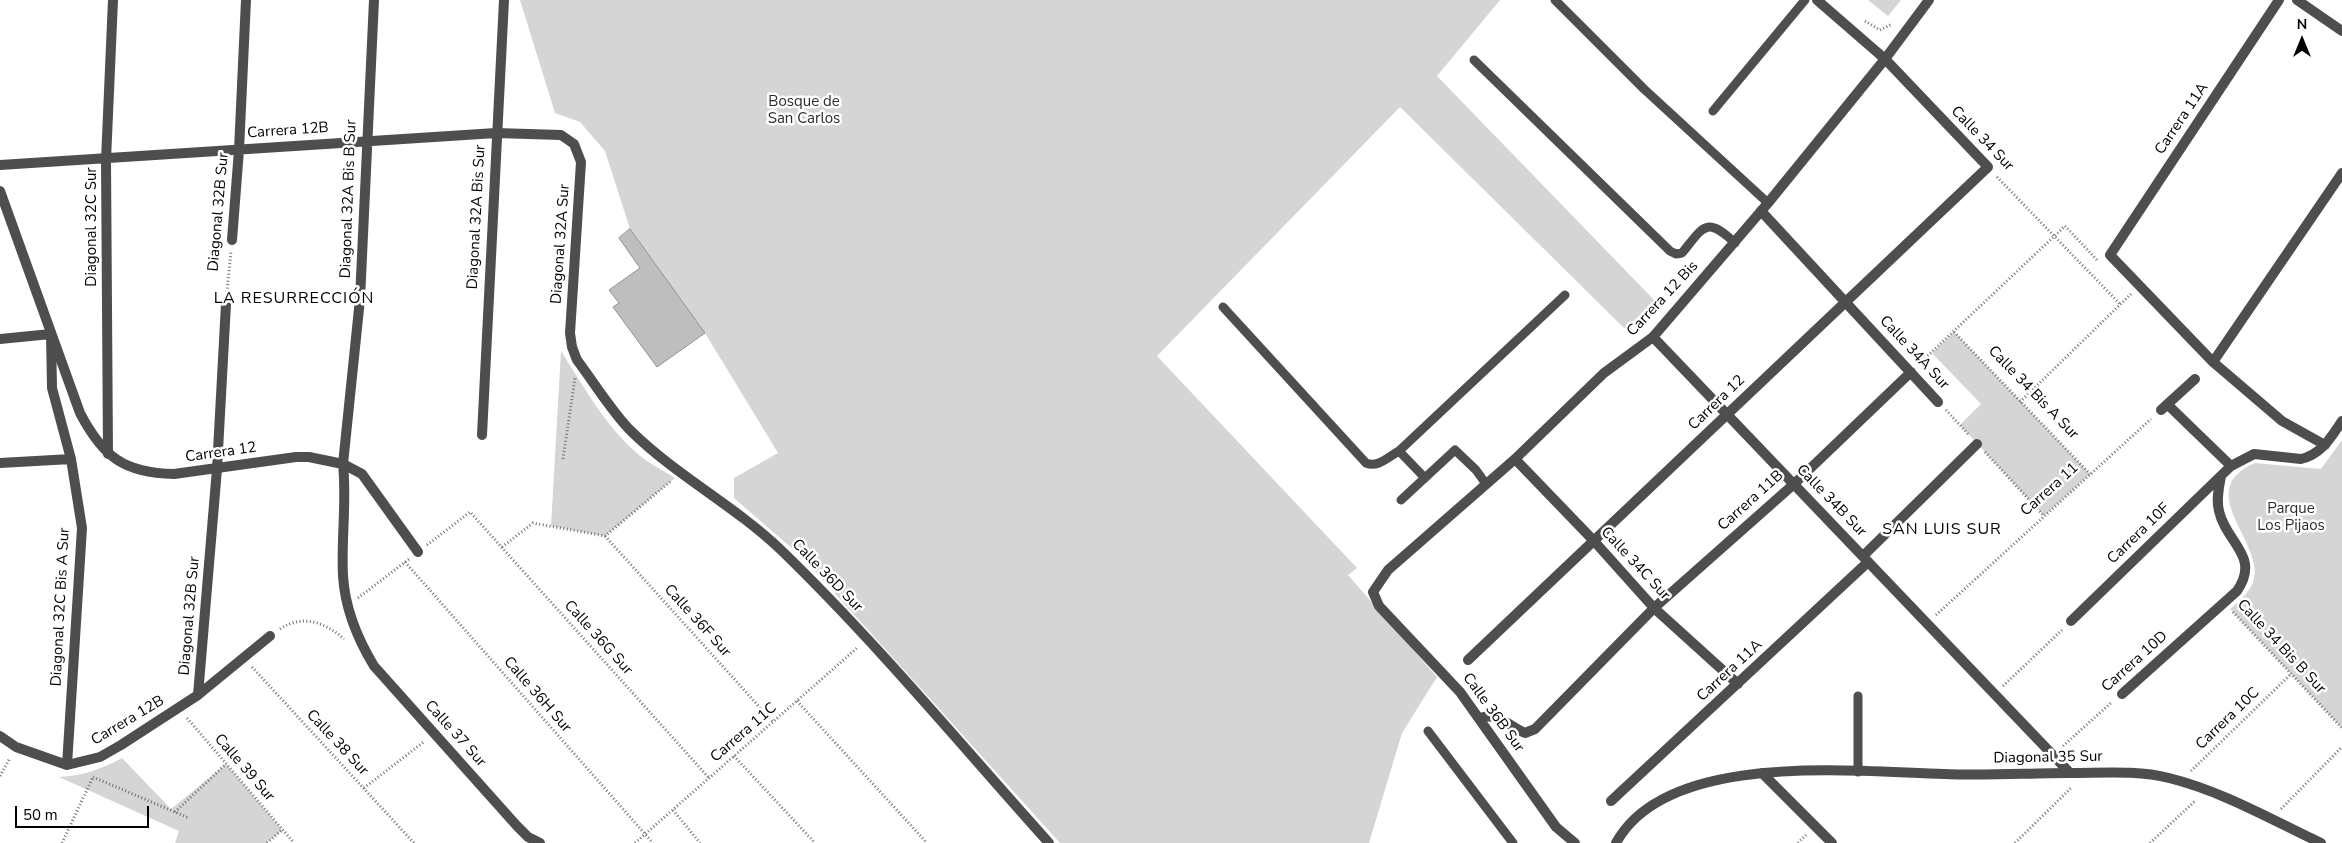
<!DOCTYPE html>
<meta charset="utf-8">
<style>
body{margin:0}
#map{position:relative;width:2342px;height:843px;overflow:hidden;background:#fff;font-family:"Nunito Sans",sans-serif}
canvas{display:block}
.north{position:absolute;left:2277px;top:15px;width:50px;height:50px;-webkit-text-stroke:4px #fff;paint-order:stroke;rotate:0deg;font-size:14px;font-weight:700;line-height:20px;text-align:center;color:#000}
.north::after{content:'';display:block;margin:auto;width:18px;height:22px;background:#000;clip-path:polygon(50% 0,100% 100%,50% 72%,0 100%)}
.scale{position:absolute;left:15px;top:806px;width:134px;height:22px;box-sizing:border-box;border:2px solid #000;border-top:0;padding-left:6px;font-size:15px;line-height:18px;white-space:nowrap;color:#000;-webkit-text-stroke:4px #fff;paint-order:stroke}
</style>
<div id="map">
<canvas width="2342" height="843"></canvas>
<div class="north">N</div>
<div class="scale">50 m</div>
</div>
<script>
const c = document.querySelector('canvas').getContext('2d');
c.lineJoin = 'round';
function fill(path, color) {
  c.fillStyle = color;
  c.fill(path, 'evenodd');
}
function strokePath(path, color, width, dash) {
  c.strokeStyle = color;
  c.lineWidth = width;
  c.lineCap = dash ? 'butt' : 'round';
  c.setLineDash(dash || []);
  c.stroke(path);
}
function write(font, color, halo, rows, align = 'center') {
  c.font = font + ' "Nunito Sans",sans-serif';
  c.lineWidth = 5;
  c.setLineDash([]);
  c.textBaseline = 'middle';
  c.strokeStyle = halo;
  c.fillStyle = color;
  for (const [text, x, y, turn = 0] of rows) {
    c.save();
    c.translate(x, y);
    c.rotate((+turn || 0) * Math.PI / 180);
    c.textAlign = isNaN(turn) ? turn : align;
    if (halo) c.strokeText(text, 0, 0);
    c.fillText(text, 0, 0);
    c.restore();
  }
}
fill(new Path2D(`
 M520,0h980l-63,76 220,227 -33,25 -224,-221 -243,249 200,212 -9,7 89,102 -35,56 -33,110h-309l-257,-285 -69,-60v-20l44,-25 -73,-120 -75,-104 -25,-78 -25,-29 -25,-9z
 M1868,0h33l-13,16z
 M1954,332l136,142 -46,42 -84,-91 21,-21 -49,-51z
 M561,351c23,36 45,76 78,104 11,9 25,16 36,23l-70,58 -54,-10z
 M2342,440v288l-112,-119c9,-8 21,-17 24,-30 9,-38 -62,-89 1,-116l66,6z
 M122,758l49,51 55,-45 56,66 -15,13h-92l4,-12 -120,-54c24,-1 42,-8 63,-19z`), '#d5d5d5');
const building = new Path2D(`
 M630,229l75,104 -48,34 -44,-60 6,-4 -10,-13 31,-22 -21,-30z`);
fill(building, '#bebebe');
strokePath(building, '#929292', 1);
strokePath(new Path2D(`
 M1865,21l15,9 12,-6
 M1997,177l123,127
 M227,292l4,-41
 M1954,332l136,142
 M1920,363l145,-137 32,34
 M2020,402l111,-108
 M1946,410l23,25
 M1985,452l59,64
 M563,459l12,-81
 M605,536l168,186
 M427,545l43,-33 239,266
 M502,547l31,-24 72,13 66,-55
 M405,562l248,281
 M358,598l51,-39
 M2233,612l109,116
 M1936,615l215,-196
 M280,629c22,-15 45,-7 64,10
 M252,667l162,176
 M2003,686l59,-56
 M797,701l130,142
 M187,718l107,125
 M2063,746l49,-44
 M734,756l81,87
 M2191,771l100,-97
 M0,776l10,-18
 M93,777l96,41
 M364,788l61,-47
 M2281,809l61,-62
 M673,810l27,33
 M175,812l51,-48
 M62,843l31,-66
 M267,843l15,-13
 M635,843l222,-195
 M1798,843l8,-8
 M2015,843l57,-56
 M2150,843l45,-42`), '#707070', 3, [1, 2.5]);
strokePath(new Path2D(`
 M1555,0l89,89 124,114
 M1474,60l196,191 6,3 6,-1c22,-27 24,-37 53,-10
 M1713,111l92,-111
 M1223,307l143,156c12,5 22,-6 33,-12l166,-156
 M1399,451l26,27
 M1401,500l54,-50 21,20 10,14
 M1428,731l85,112
 M1858,772v-76`), '#4e4e4e', 9);
strokePath(new Path2D(`
 M374,0l-14,299 -17,165 19,10 56,78
 M2279,0l-169,255 103,107 69,59 43,24
 M2297,0l45,31
 M0,165l496,-32 65,2 13,9 7,18 -11,171 2,14 5,13c16,21 37,55 55,72 45,44 103,74 149,118 95,92 180,195 268,293
 M1761,211l177,191
 M232,240l7,-90 7,-150
 M0,339l51,-5 1,54 19,71 11,69 -15,237
 M2213,362l129,-189
 M2168,405l63,61
 M2161,410l34,-31
 M482,435l22,-435
 M108,454l-2,-294 7,-160
 M1515,459l79,82 60,67 84,76
 M0,463l71,-4
 M1863,556l114,-112
 M2071,621l160,-155 23,-12 47,5c21,-5 30,-22 41,-38
 M1468,660l520,-493 -103,-108 44,-59
 M2122,694l115,-103c24,-35 -11,-48 -18,-80 -3,-12 0,-24 2,-35
 M198,695l19,-226 9,-165
 M1480,718c18,-6 29,8 45,15l10,-4 119,-121 140,-124 117,-112
 M0,736l16,11 51,18
 M67,765l33,-8 21,-12 77,-50 72,-59
 M1762,773l70,70
 M1611,801l257,-239
 M1575,843l-19,-16 -96,-135 -81,-86 -6,-14 15,-22 127,-111 89,-86 49,-36
 M1616,843c51,-93 239,-71 328,-69 42,2 84,-1 126,-1`), '#4e4e4e', 10);
strokePath(new Path2D(`
 M1817,0l68,59 -117,144 -115,134 417,436c32,0 68,-3 99,5 53,13 103,42 152,65
 M0,191l80,222c23,44 44,60 94,61l122,-17h13l34,7c4,38 -2,74 0,112 2,32 14,62 31,90l143,160 11,11 12,6`), '#4e4e4e', 10);
write('15px', '#2c2c2c', '#fff', [
 ["Bosque de",804,102],
 ["San Carlos",804,119],
 ["Parque",2291,509],
 ["Los Pijaos",2291,526]
]);
write('15px', '#000', '#fff', [
 ["Carrera 11A",2182,119,-56],
 ["Carrera 12B",288,131,-4],
 ["Calle 34 Sur",1982,139,46],
 ["Diagonal 32A Bis B Sur",349,199,-88],
 ["Diagonal 32B Sur",219,212,-85],
 ["Diagonal 32A Bis Sur",477,217,-87],
 ["Diagonal 32C Sur",92,227,-90],
 ["Diagonal 32A Sur",561,244,-86],
 ["Carrera 12 Bis",1663,299,-47],
 ["Calle 34A Sur",1914,353,47],
 ["Calle 34 Bis A Sur",2033,393,46],
 ["Carrera 12",1717,403,-44],
 ["Carrera 12",221,453,-8],
 ["Carrera 11",2050,490,-42],
 ["Carrera 11B",1751,501,-42],
 ["Calle 34B Sur",1831,501,46],
 ["Carrera 10F",2139,534,-44],
 ["Calle 34C Sur",1635,564,47],
 ["Calle 36D Sur",827,576,46],
 ["Diagonal 32C Bis A Sur",61,607,-87],
 ["Diagonal 32B Sur",190,616,-85],
 ["Calle 36F Sur",697,621,48],
 ["Calle 36G Sur",598,638,48],
 ["Calle 34 Bis B Sur",2281,647,47],
 ["Carrera 10D",2135,662,-42],
 ["Carrera 11A",1730,671,-43],
 ["Calle 36H Sur",537,695,49],
 ["Calle 36B Sur",1493,713,54],
 ["Carrera 10C",2228,719,-44],
 ["Carrera 12B",128,721,-31],
 ["Carrera 11C",744,733,-41],
 ["Calle 37 Sur",455,734,48],
 ["Calle 38 Sur",337,743,47],
 ["Diagonal 35 Sur",2048,758,-1],
 ["Calle 39 Sur",244,768,49]
]);
c.letterSpacing = '1px';
write('16px', '#000', '#fff', [
 ["LA RESURRECCIÓN",294,299],
 ["SAN LUIS SUR",1942,530]
]);
c.letterSpacing = '0px';
</script>
